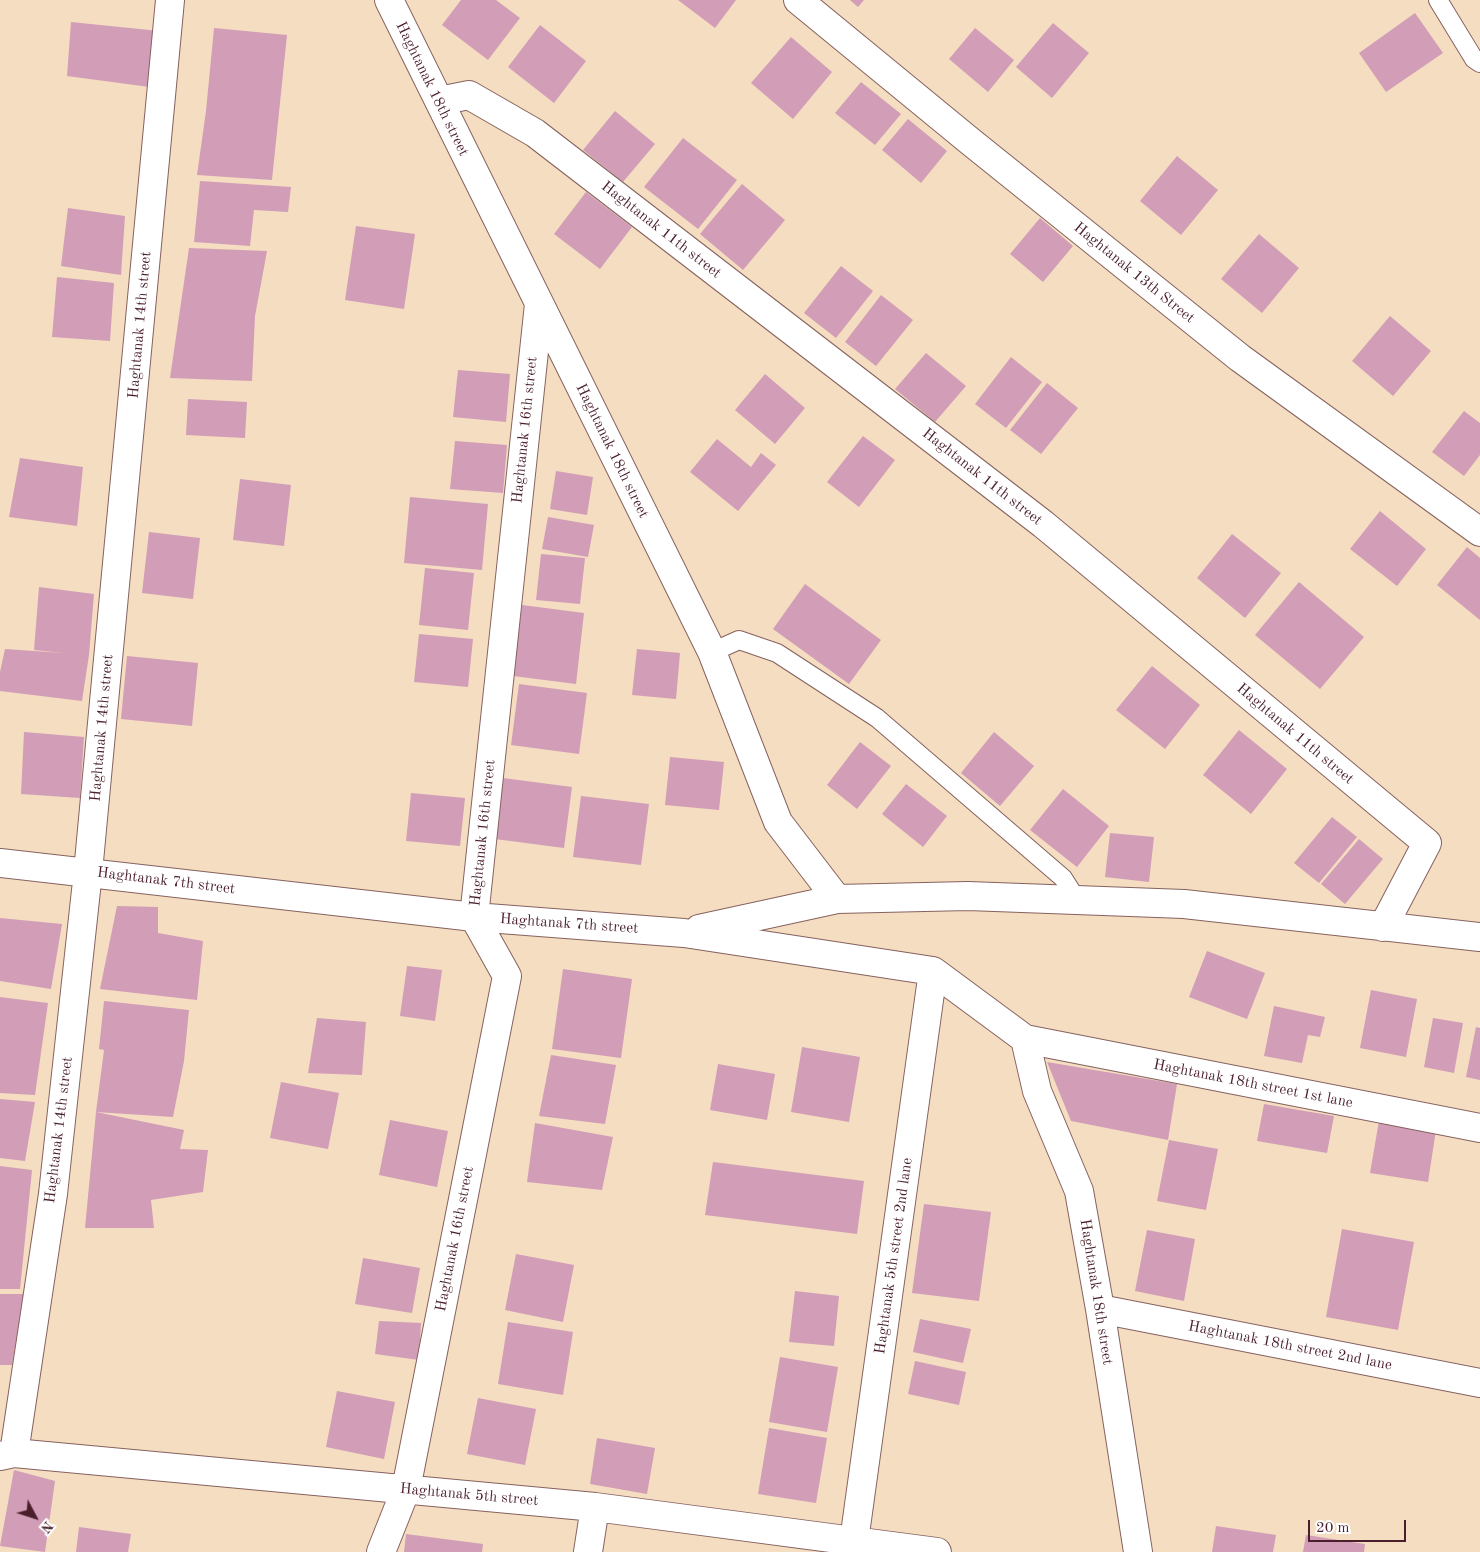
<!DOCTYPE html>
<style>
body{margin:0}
#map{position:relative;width:1480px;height:1552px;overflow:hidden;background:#f4ddc0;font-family:"Old Standard TT",serif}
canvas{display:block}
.north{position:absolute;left:10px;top:1492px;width:50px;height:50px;-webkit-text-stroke:4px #fff;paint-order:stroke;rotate:130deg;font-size:14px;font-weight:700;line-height:20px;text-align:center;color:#4a1f2b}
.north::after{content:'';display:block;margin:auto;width:18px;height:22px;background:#4a1f2b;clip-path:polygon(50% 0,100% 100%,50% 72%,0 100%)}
.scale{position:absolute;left:1308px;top:1520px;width:98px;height:22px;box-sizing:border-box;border:2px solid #4a1f2b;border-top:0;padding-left:6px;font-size:15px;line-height:18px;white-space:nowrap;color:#4a1f2b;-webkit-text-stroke:4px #fff;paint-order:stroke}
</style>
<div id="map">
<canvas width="1480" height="1552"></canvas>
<div class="north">N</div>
<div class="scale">20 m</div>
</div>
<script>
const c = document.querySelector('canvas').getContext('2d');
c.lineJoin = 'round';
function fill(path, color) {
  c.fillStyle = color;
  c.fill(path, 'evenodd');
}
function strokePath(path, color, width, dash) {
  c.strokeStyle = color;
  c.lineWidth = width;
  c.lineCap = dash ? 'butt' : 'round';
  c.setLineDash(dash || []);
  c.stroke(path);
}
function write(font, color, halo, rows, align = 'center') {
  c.font = font + ' "Old Standard TT",serif';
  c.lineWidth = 5;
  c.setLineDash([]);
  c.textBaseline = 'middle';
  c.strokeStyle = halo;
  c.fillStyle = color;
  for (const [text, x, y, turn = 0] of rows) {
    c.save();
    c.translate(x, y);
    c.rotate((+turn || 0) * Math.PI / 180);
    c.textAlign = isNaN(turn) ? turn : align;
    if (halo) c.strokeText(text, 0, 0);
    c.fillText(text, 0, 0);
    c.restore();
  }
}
fill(new Path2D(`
 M461,0h35l24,18 -32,42 -46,-35z
 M678,0h58l-21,28z
 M850,0h14l-6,7z
 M1415,13l28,40 -57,39 -27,-39z
 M71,22l88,9 -2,57 -90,-12z
 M1053,23l36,30 -37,45 -36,-31z
 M540,25l46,36 -32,42 -46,-36z
 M214,28l73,7 -15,145 -75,-5 9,-64z
 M975,28l39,32 -26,32 -39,-33z
 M791,37l41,35 -39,47 -42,-36z
 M861,82l40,32 -26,31 -40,-32z
 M615,111l40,33 -32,38 -40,-32z
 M908,119l39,32 -26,32 -39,-33z
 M683,138l54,42 -39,49 -54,-42z
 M1177,156l41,34 -37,45 -41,-34z
 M200,181l91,6 -3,25 -34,-2 -4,36 -56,-4z
 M742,184l43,36 -42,50 -43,-36z
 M586,192l46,35 -32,42 -46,-35z
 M68,208l57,8 -4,59 -60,-9z
 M1040,218l33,28 -30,36 -33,-28z
 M356,226l59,8 -11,75 -59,-9z
 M1259,234l40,34 -37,45 -41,-34z
 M189,248l78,3 -12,65 -3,65 -82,-3z
 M841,266l32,25 -37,47 -32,-25z
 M57,277l57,6 -4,58 -58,-4z
 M881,295l32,25 -37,46 -31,-24z
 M1390,316l41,35 -38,45 -41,-35z
 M926,353l40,33 -31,36 -40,-33z
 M1011,357l31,25 -36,46 -31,-24z
 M458,370l52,4 -4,48 -53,-5z
 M765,374l40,34 -30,36 -40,-34z
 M1047,383l31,25 -37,46 -31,-24z
 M188,399l59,3 -2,36 -59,-3z
 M1464,411l16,12v32l-16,21 -32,-24z
 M863,436l32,24 -36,47 -32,-25z
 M717,439l34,28 10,-14 15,12 -38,46 -48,-39z
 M455,441l52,4 -4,48 -53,-4z
 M20,458l63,9 -6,59 -68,-9z
 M556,471l37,6 -6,38 -37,-6z
 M240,479l51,6 -7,61 -51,-6z
 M410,497l78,7 -6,66 -78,-7z
 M1380,511l46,38 -29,37 -47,-37z
 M548,517l46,8 -6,32 -46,-8z
 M149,532l51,6 -7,61 -51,-6z
 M1232,534l49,39 -36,45 -48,-40z
 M1467,547l13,11v62l-43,-35z
 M541,554l44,4 -5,46 -44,-4z
 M425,568l49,5 -6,57 -49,-5z
 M1299,582l65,55 -44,52 -65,-54z
 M805,584l76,56 -32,44 -76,-55z
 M39,587l55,7 -5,61 -7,46 -82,-10v-19l5,-23 58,4 -29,-3z
 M522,605l62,8 -8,71 -63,-8z
 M419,634l54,5 -5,48 -54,-5z
 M637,649l43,4 -4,46 -44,-4z
 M127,656l71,7 -6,63 -71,-7z
 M1152,666l48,39 -35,44 -49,-39z
 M519,684l68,9 -8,61 -68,-9z
 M1239,730l48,39 -36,45 -48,-39z
 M24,732l60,5 -4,61 -59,-4z
 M994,732l40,34 -34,40 -39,-33z
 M860,742l31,24 -34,43 -30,-24z
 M670,757l54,5 -5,48 -54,-5z
 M503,778l69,9 -8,61 -69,-9z
 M906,784l41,32 -24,31 -41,-33z
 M1063,789l46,37 -32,41 -47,-37z
 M411,793l54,5 -5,48 -54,-5z
 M581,796l68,8 -8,61 -68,-8z
 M1332,817l25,20 -38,46 -25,-20z
 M1110,833l44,4 -5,45 -44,-5z
 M1359,839l24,20 -38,45 -24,-20z
 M117,906l41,1v26l45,8 -6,59 -97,-11z
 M0,918l62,6 -11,65 -51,-8z
 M1207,951l58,22 -18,46 -58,-22z
 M407,966l35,4 -7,51 -35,-5z
 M563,969l69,10 -11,79 -69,-9z
 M1371,990l46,9 -11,58 -46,-9z
 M0,997l48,6 -13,92 -35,-2z
 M104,1001l85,9 -5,51 -11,56 -77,-5 8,-62 -5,-1z
 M1274,1006l51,11 -5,20 -12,-2 -6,28 -38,-7z
 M317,1018l49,4 -4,53 -54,-2z
 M1433,1018l30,5 -9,50 -30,-6z
 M1476,1027l4,1v52l-14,-3z
 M802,1047l58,10 -11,65 -58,-10z
 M551,1055l65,10 -11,59 -66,-8z
 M1047,1062l130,22 -9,56 -97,-19z
 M718,1064l57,10 -8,46 -57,-10z
 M281,1082l58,11 -11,56 -58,-11z
 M0,1099l35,3 -10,59 -25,-3z
 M1264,1104l70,12 -7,37 -70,-12z
 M96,1112l88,18 -4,19 28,1 -5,42 -52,8 3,28h-69z
 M390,1120l58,11 -11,56 -58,-12z
 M1379,1121l57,9 -8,52 -58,-9z
 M535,1123l78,14 -11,53 -75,-8z
 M1169,1140l49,9 -12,61 -49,-9z
 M713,1162l151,19 -7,53 -152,-19z
 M0,1166l32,4 -12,119h-20z
 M924,1204l67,8 -12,89 -67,-8z
 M1342,1229l72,13 -16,88 -72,-13z
 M1147,1230l48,9 -11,62 -49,-10z
 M516,1254l58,11 -11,57 -58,-12z
 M363,1258l57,10 -8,45 -57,-9z
 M795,1291l44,5 -5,50 -45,-4z
 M0,1294h24l-12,71h-12z
 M920,1319l51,10 -8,34 -50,-11z
 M379,1321l42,2 -2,37 -44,-6z
 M508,1322l65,10 -10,63 -65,-11z
 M780,1357l58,10 -11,65 -58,-10z
 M915,1361l51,11 -7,33 -51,-11z
 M337,1391l58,11 -11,57 -58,-12z
 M478,1398l58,11 -11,56 -58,-11z
 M769,1428l58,10 -11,65 -58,-9z
 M597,1438l58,10 -8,46 -57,-10z
 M14,1470l41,11 -10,71 -45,-6z
 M1216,1526l60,9 -3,17h-61z
 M79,1527l52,7 -3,18h-52z
 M406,1534l77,10 -1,8h-78z
 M1306,1535l59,9 -1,8h-61z`), '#d29db7');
const lane = new Path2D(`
 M1438,0l36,59 6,4
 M712,652l27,-12 38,13 100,65 186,160 14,22`);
const street = new Path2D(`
 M389,0l323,652 66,170 59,77
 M798,0l173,142 269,216 240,174
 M439,101l30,-6 66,38 508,391 384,319 -44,84
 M0,863l474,54 210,16 249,38 92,68 455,89
 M699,929l138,-30 131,-3 216,8 296,33
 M1025,1039l12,52 42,100 21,118 38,243
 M1100,1309l380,74
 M14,1453l39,-259 35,-322 82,-872
 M0,1456l14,-3 581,54 342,45
 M854,1541l79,-570
 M381,1552l25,-63 101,-513 -33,-59 65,-613
 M588,1552l7,-45`);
strokePath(lane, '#86625f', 20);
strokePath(street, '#86625f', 30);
strokePath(lane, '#fff', 18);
strokePath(street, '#fff', 28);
write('15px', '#4a1f2b', '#fff', [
 ["Haghtanak 18th street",432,89,64],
 ["Haghtanak 11th street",661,230,38],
 ["Haghtanak 13th Street",1134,273,39],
 ["Haghtanak 14th street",140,325,-85],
 ["Haghtanak 16th street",525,430,-84],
 ["Haghtanak 18th street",612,451,64],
 ["Haghtanak 11th street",982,477,38],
 ["Haghtanak 14th street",102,728,-85],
 ["Haghtanak 11th street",1295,734,40],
 ["Haghtanak 16th street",483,833,-84],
 ["Haghtanak 7th street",166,881,7],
 ["Haghtanak 7th street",569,924,4],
 ["Haghtanak 18th street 1st lane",1253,1084,11],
 ["Haghtanak 14th street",59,1130,-83],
 ["Haghtanak 16th street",455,1239,-79],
 ["Haghtanak 5th street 2nd lane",894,1256,-82],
 ["Haghtanak 18th street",1096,1292,81],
 ["Haghtanak 18th street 2nd lane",1290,1346,11],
 ["Haghtanak 5th street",469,1495,5]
]);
</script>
